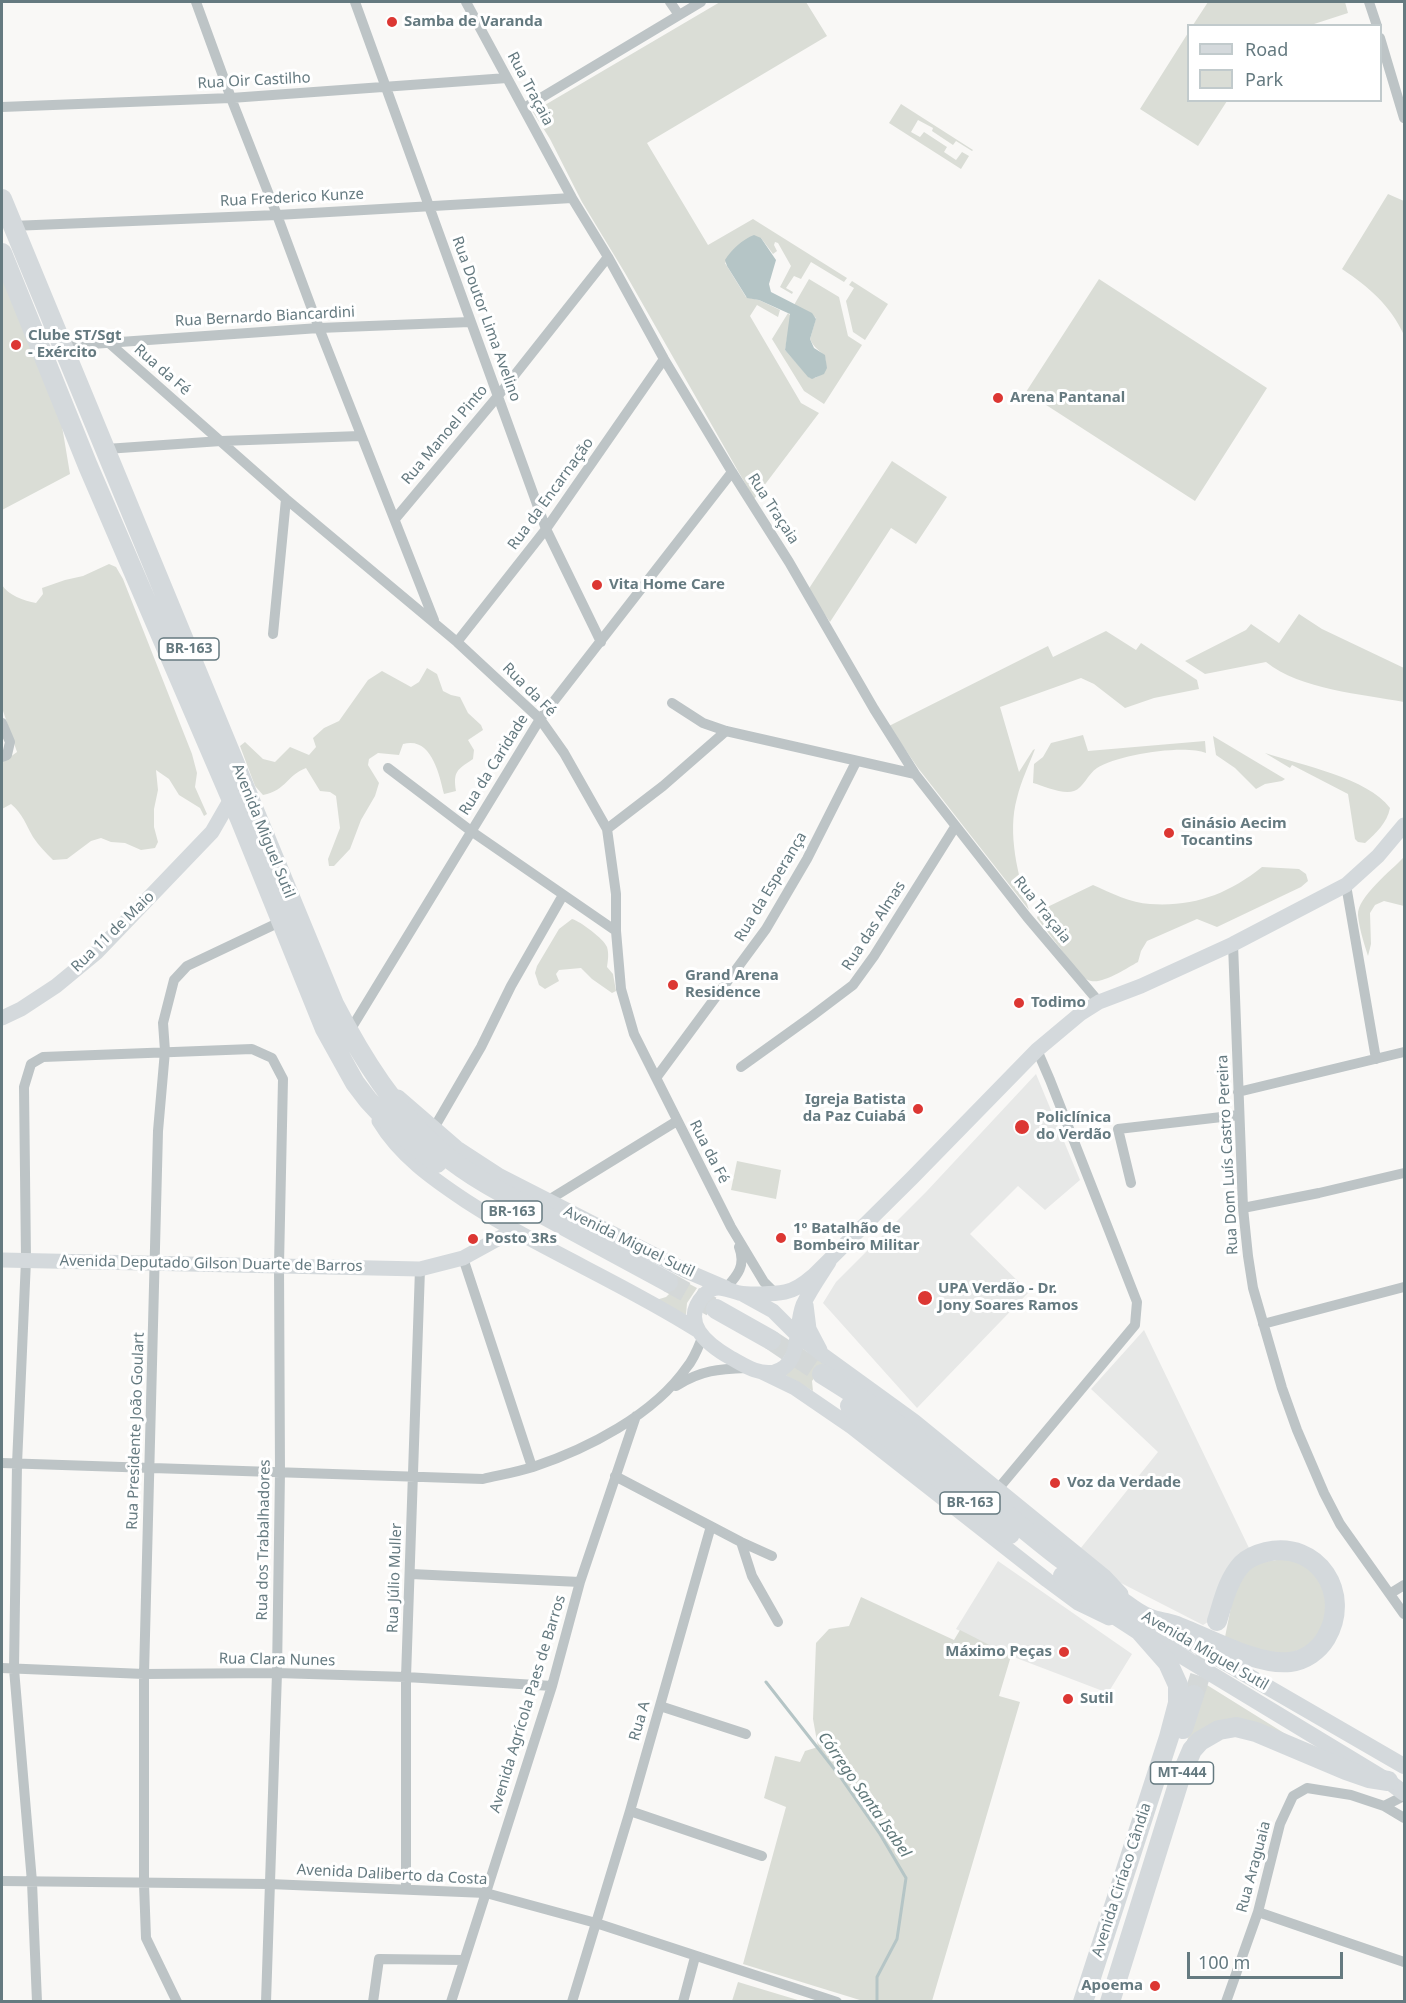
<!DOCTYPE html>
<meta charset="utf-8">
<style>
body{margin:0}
#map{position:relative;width:1406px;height:2003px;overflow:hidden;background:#f9f8f6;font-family:"Noto Sans",sans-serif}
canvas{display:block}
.frame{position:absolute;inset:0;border:3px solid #657a80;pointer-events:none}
.legend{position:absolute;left:1187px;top:24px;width:195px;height:78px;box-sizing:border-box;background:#fff;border:2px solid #c1cacc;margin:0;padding:8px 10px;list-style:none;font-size:18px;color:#657a80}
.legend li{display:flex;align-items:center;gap:12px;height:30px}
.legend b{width:30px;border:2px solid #c1cacc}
.scale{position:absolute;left:1187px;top:1952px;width:156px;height:27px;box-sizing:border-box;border:3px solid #657a80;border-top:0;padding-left:8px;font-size:18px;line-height:21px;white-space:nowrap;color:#657a80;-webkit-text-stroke:4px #fff;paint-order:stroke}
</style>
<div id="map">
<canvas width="1406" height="2003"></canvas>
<div class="frame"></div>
<ul class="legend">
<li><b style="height:8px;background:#d4d9dc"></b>Road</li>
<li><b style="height:16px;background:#daddd6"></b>Park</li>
</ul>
<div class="scale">100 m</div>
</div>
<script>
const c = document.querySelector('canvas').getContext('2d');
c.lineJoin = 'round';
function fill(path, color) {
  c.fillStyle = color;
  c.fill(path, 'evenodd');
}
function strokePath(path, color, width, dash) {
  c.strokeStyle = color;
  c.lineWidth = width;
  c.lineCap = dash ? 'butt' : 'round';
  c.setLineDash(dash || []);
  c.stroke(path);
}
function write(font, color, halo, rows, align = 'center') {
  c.font = font + ' "Noto Sans",sans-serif';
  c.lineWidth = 6;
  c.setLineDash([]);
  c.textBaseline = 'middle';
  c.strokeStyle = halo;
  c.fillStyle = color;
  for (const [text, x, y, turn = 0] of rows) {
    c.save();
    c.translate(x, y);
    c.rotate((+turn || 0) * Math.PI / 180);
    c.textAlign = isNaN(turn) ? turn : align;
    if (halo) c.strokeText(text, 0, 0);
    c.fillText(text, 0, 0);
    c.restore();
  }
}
fill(new Path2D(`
 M1036,1074l44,106 -35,30 -27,-24 -48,48 59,58 -112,116 -94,-105 13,-21 90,-90z
 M1144,1330l105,218 -41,74 -5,3 -82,-42 -41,-34 78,-97 -67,-63z
 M998,1561l134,93 -24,39 -97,-37 -55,-27z`), '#e7e8e7');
fill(new Path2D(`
 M720,2h86l21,34 -180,107 61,102 45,-26 94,59 -3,4 -33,-20 -10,17 -7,-3 -8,12 7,4 -1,2 -12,-7 11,-21 -13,-23 -3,-1 -1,3 3,6 -4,3 -12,-16 -36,25 21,34 13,3 21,10 -2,7 -21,-12 -7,11 51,87 18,10 -65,86 -129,-226 -43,-71 -32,-63 -17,-27z
 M1208,2h137l3,11 -37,12h-118z
 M1188,33v67l39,1 -29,45 -58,-37z
 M901,104l72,46 -1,1 -16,-10 -3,4 -21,-14 1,-3 -15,-8 -7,12 9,5 4,-5 23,15 -3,5 12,8 6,-8 7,4 -8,13 -72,-46z
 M1388,194l16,7v134c-14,-30 -35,-48 -62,-66z
 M2,275l58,139 10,60 -68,36z
 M809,279l30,18 9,39 14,9 -38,59 -20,-13 -32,-52 16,-26 3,3 -6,34 25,28h5l9,-5c7,-22 -7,-18 -14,-34l6,-21 -11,-8 -11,-5z
 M1099,279l168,109 -72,113 -169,-109z
 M852,281l36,23 -23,36 -12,-8 -7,-31 8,-13 -5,-3z
 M892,461l55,36 -31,47 -25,-16 -61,94 -22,-32z
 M109,564l7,3 7,12 69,175 5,19 -2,14 12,27 -3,2 -4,-8 -21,-13 -10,-16 -13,-9 2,20 -4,19v18l4,15 -3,6 -14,2 -16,-7 -14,-1 -10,-4 -10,3 -24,18 -14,1c-7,-7 -14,-14 -20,-23 -7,-12 -10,-23 -22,-33l-9,5v-46l15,-11 -15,-44v-123c6,10 22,16 34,18l7,-9 -1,-6 23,-8 18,-4z
 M1299,614l23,15 82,39v34c-42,-8 -103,-12 -138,-40l-61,12 -20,-13 61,-31 5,-6 28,19z
 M1106,631l30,19 5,-7 56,37 2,9 -45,9 -29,10 -31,-24 -13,-6 -81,29 19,65 14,-22 2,-1c-6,16 -14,32 -18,49 -10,35 1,78 12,112l-111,-142 -29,-42 159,-80 5,11z
 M427,668l10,6 6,17 8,4 9,2 8,16 13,12 2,5 -15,10 6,10 -1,9c-16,11 -20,12 -17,32l-12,3c-5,-21 -13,-58 -41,-50l-4,11 -21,-2 -9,6 -1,6 11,18 -4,13 -14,24 -11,29 -16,17h-5l-1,-7 12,-31 -4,-32 -6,-4 -10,-1 -14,-23c-19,7 -19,22 -43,27l-8,-9 -15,-40 5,-4 18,17 12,3 15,-15 19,8 7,-8 -3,-9 11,-10 15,-7 29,-41 14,-9 29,16 8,-5z
 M1083,735l5,16 117,-10 1,12c-22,-9 -89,2 -109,15 -9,6 -14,20 -23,23 -11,4 -30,-5 -41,-8l1,-19 9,-7 8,-14z
 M1213,736l72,43 -3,2 -17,3 -9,5 -21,-21 -19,-13z
 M1265,753c36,12 103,25 125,55 -3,15 -14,25 -25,35l-7,-1 -3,-3 -7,-45 -56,-29 -2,3z
 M1404,857v49l-20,-5 -9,4 -5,8 1,31 -3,12c-4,-13 -9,-28 -10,-41 -1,-18 34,-45 46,-58z
 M1262,867l37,2 7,5 2,7 -7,6 -84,40 -20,-8 -50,22 -6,10 -3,11c-11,6 -35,22 -47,19 -5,-1 -9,-5 -12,-8l-42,-55 2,-7 54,-26c18,8 38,18 57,19 44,3 78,-10 112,-37z
 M572,919c8,2 32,20 35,28 2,7 1,13 0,20l6,7 3,17 -4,2 -20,-14 -11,-11 -22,2 -3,4 3,7 -14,8 -6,-4 -4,-12 2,-7 22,-37z
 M737,1161l44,9 -5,29 -45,-9z
 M671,1274l26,14 -10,15 -1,12 -30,-15 10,-3 7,-7z
 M803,1349l30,21 -18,7 -3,4 1,10 -28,-16 13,-15z
 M1293,1558l25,17 10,29 -6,26 -14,17 -21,7 -28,-4 -34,-13 9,-45 19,-29z
 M861,1597l93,43 6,-10 51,26 -12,40 21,6 -88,299h-69l-120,-37 43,-157 -22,-9 11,-42 25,6 5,-11 13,-4 -5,-28 3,-76 13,-14 20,-3z
 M1207,1685l93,58 -36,-15 -80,21z
 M738,1982l63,19h-69z`), '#daddd6');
fill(new Path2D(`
 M754,235l7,3 15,22 -7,24 2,8 41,21 4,6 -6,20 4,9 11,7 2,13 -3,6 -12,5 -4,-2 -23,-27 5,-36 -31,-14 -12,-2 -20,-32 -2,-6c6,-10 18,-21 29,-25z`), '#b5c5c6');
strokePath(new Path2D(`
 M766,1682l73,93 41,59 26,44 -9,61 -20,38v25`), '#b5c5c6', 3);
strokePath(new Path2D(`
 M668,1282l48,27
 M771,1340l51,34
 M1194,1695l19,-60`), '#d4d8d8', 20, [20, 10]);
strokePath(new Path2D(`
 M196,2l35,96 46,117 42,113 115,292
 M355,2l191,527 55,113
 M466,2l106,196 36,59 56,102 68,113 57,90 85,147 41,65 112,143 72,85
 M670,2l9,13
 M1369,2l8,24
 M1380,38l24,80
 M2,107l229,-9 276,-20
 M524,108l177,-106
 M12,226l265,-11 295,-17
 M108,342l178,157 171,143 83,77 24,34 43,76 9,65v37l5,58 13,45 97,193 33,55 11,11
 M63,346l256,-18 151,-6
 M106,449l115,-8 139,-5
 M395,519l103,-123 110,-139
 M273,634l13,-135
 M457,642l89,-113 118,-170
 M672,703l31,20 23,8 189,43
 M2,723l8,19 -3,13 -5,2
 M388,768l83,63 145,100
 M607,829l56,-43 63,-55
 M1346,885l30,174
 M1233,944l10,264 5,48 5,32 29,100 15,42 27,63 16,31 64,90
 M349,1032l191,-313 192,-247
 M741,1067l71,-51 41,-31 21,-29 81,-129
 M656,1078l110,-149 41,-70 49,-97
 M1238,1092l166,-40
 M434,1128l47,-81 30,-61 52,-91
 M1131,1183l-13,-54 121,-14
 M547,1201l130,-80
 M1243,1208l76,-15 85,-20
 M463,1258l69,209
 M726,1288c12,-13 20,-23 13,-41
 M1263,1324l141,-37
 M676,1386c25,-16 43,-17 71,-18
 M2,1463l481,16c17,-4 34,-7 50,-12 54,-18 121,-52 154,-100 7,-8 11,-19 15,-29
 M615,1476l126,66 31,14
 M998,1489l137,-164 2,-23 -87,-222 -13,-30
 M741,1542l11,34 26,46
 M411,1574l169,8
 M1391,1593l13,-8
 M2,1668l142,6 133,-1 129,4 146,9
 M660,1706l86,28
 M1384,1806l20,-10
 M630,1811l132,45
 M2,1881l267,3 217,9 110,30 241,79
 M406,1889v-212l14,-408
 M1258,1912l146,50
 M37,2002l-5,-120 -18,-213 3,-205 9,-204 -2,-173 7,-23 12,-7 209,-8 20,9 11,21 -4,186 1,207 -3,201 -11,329
 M177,2002l-31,-64 -2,-54v-210l14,-543 7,-80 -2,-28 11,-43 13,-14 95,-45
 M373,2002l6,-43 84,1
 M451,2002l101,-316 28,-104 56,-166
 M572,2002l58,-191 81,-285
 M683,2002l12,-45
 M1226,2002l32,-90 22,-88 13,-28 14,-8 44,7 33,11 20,12`), '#bdc4c6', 10);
strokePath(new Path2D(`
 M2,1018l19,-9 35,-23 40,-33 116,-121 19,-33
 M398,1097l59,51 43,28 184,94 42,18
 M379,1121c21,35 54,58 87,80 74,48 157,82 231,129
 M2,1260l418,9 43,-11 51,-28
 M829,1262c-9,14 -19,28 -26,43 -9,22 0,60 -29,67 -16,3 -30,-7 -43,-14 -23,-13 -53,-36 -26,-64 11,-11 22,-4 34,-1 11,2 35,1 46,-1 11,-2 20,-9 28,-16l99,-98 125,-128 43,-36 19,-12 42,-16 92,-42 113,-59 32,-29 26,-31
 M744,1295l29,16 23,23 27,21 91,66 190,155 17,18
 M806,1305l3,24 11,21
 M762,1372l33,16 57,39 195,153 31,23 31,15`), '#d4d9dc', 15);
strokePath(new Path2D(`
 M1169,1630l235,136
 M1147,1635l241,146 16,12`), '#d4d9dc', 16);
strokePath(new Path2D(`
 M2,199l332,805c28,54 61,107 107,148 32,27 69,45 105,64 41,22 81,44 122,66
 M2,253l86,213 152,353 85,210 30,54 13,17 25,27 44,36
 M716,1309l55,31
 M822,1374c21,13 42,26 61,40 61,44 116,97 176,143 19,14 39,28 59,42 9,6 19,15 30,19 8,4 18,4 26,7 31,11 83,41 116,37 15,-2 28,-11 36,-24 26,-44 -8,-98 -60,-86 -8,2 -17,5 -24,12 -14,15 -19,38 -25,57
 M850,1406l160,128
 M1063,1576l36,28 40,26 29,33 10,22v18l-9,34 -86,265
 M1183,1729l11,-34
 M1110,2002l70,-224 12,-28 8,-9 19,-11 17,-3 20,5 90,38 23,8 19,3`), '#d4d9dc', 20);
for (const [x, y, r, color] of [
 [392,22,6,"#dc3733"],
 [16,345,6,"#dc3733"],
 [998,398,6,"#dc3733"],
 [597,585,6,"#dc3733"],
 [1169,833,6,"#dc3733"],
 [673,985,6,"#dc3733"],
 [1019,1003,6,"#dc3733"],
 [918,1109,6,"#dc3733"],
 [1022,1127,8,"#dc3733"],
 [781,1238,6,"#dc3733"],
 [473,1239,6,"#dc3733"],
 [925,1298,8,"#dc3733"],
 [1055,1483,6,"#dc3733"],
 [1064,1652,6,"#dc3733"],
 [1068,1699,6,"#dc3733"],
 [1155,1986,6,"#dc3733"]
]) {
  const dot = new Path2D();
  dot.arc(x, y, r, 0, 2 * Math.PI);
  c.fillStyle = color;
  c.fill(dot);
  strokePath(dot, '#fff', 2);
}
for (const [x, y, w] of [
 [189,649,60],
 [512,1212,60],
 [970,1503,60],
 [1182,1773,63]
]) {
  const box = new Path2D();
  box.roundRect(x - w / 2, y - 11, w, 22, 4.5);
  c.fillStyle = '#fff';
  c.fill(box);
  strokePath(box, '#657a80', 1.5);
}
write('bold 14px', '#657a80', null, [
 ["BR-163",189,649],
 ["BR-163",512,1212],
 ["BR-163",970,1503],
 ["MT-444",1182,1773]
]);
write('bold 15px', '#657a80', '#fff', [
 ["Samba de Varanda",404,22],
 ["Clube ST/Sgt",28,336],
 ["- Exército",28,353],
 ["Arena Pantanal",1010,398],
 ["Vita Home Care",609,585],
 ["Ginásio Aecim",1181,824],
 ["Tocantins",1181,841],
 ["Grand Arena",685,976],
 ["Residence",685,993],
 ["Todimo",1031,1003],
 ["Igreja Batista",906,1100,"right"],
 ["da Paz Cuiabá",906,1117,"right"],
 ["Policlínica",1036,1118],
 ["do Verdão",1036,1135],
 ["1º Batalhão de",793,1229],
 ["Bombeiro Militar",793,1246],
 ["Posto 3Rs",485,1239],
 ["UPA Verdão - Dr.",938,1289],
 ["Jony Soares Ramos",938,1306],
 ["Voz da Verdade",1067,1483],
 ["Máximo Peças",1052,1652,"right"],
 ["Sutil",1080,1699],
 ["Apoema",1143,1986,"right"]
], 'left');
write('15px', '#657a80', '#fff', [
 ["Rua Oir Castilho",254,81,-3],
 ["Rua Traçaia",530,89,62],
 ["Rua Frederico Kunze",292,198,-3],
 ["Rua Bernardo Biancardini",265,317,-3],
 ["Rua Doutor Lima Avelino",486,319,70],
 ["Rua da Fé",162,370,41],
 ["Rua Manoel Pinto",445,435,-50],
 ["Rua da Encarnação",551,494,-54],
 ["Rua Traçaia",773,509,57],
 ["Rua da Fé",529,690,45],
 ["Rua da Caridade",494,765,-58],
 ["Avenida Miguel Sutil",263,831,68],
 ["Rua da Esperança",771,887,-59],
 ["Rua Traçaia",1042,910,51],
 ["Rua das Almas",874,926,-57],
 ["Rua 11 de Maio",113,932,-44],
 ["Rua da Fé",709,1152,63],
 ["Rua Dom Luís Castro Pereira",1228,1155,-93],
 ["Avenida Miguel Sutil",629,1242,26],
 ["Avenida Deputado Gilson Duarte de Barros",211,1264,1],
 ["Rua Presidente João Goulart",136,1431,-88],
 ["Rua dos Trabalhadores",264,1540,-89],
 ["Rua Júlio Muller",395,1578,-88],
 ["Avenida Miguel Sutil",1205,1651,30],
 ["Rua Clara Nunes",277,1660,1],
 ["Avenida Agrícola Paes de Barros",528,1704,-73],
 ["Rua A",640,1721,-74],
 ["Rua Araguaia",1254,1867,-75],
 ["Avenida Daliberto da Costa",392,1875,3],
 ["Avenida Ciríaco Cândia",1122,1880,-72]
]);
write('italic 16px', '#60787a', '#fff', [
 ["Córrego Santa Isabel",864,1795,55]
]);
</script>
